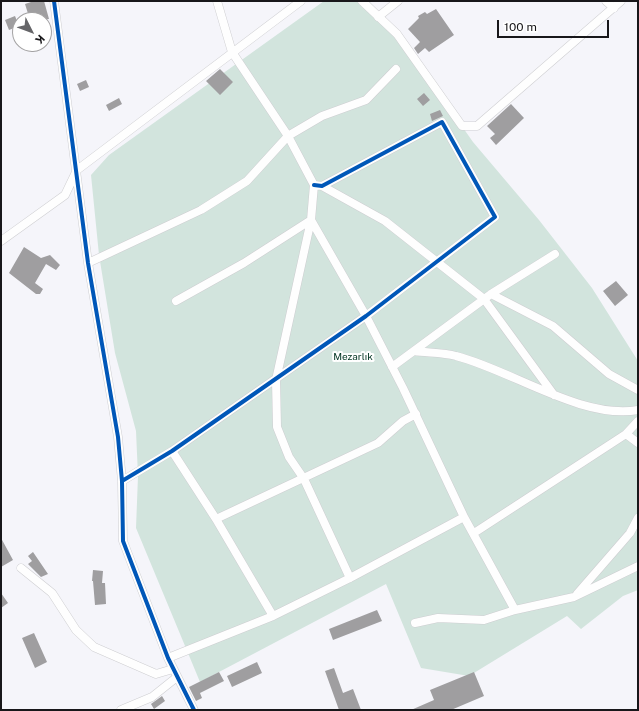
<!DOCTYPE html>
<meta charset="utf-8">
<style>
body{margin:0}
#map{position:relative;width:639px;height:711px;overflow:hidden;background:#f5f5fa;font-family:"Public Sans",sans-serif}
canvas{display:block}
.frame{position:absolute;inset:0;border:2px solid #18171a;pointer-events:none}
.north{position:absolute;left:12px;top:12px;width:40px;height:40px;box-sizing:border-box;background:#fff;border:1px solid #a3a2a3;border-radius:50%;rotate:132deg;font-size:11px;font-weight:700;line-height:16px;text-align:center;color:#18171a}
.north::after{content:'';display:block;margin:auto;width:14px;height:18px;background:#656568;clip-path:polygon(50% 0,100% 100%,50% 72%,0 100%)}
.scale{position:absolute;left:497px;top:20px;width:112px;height:18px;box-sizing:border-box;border:2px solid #18171a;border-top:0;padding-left:5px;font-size:12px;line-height:14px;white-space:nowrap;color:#18171a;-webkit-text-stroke:3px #fff;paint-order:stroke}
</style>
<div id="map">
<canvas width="639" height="711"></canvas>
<div class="frame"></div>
<div class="north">K</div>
<div class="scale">100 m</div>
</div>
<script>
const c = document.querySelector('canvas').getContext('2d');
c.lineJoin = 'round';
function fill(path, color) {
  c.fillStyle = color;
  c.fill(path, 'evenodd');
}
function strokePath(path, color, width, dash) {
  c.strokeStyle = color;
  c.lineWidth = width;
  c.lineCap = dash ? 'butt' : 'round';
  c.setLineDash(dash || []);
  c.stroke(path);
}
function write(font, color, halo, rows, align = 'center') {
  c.font = font + ' "Public Sans",sans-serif';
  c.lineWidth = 4;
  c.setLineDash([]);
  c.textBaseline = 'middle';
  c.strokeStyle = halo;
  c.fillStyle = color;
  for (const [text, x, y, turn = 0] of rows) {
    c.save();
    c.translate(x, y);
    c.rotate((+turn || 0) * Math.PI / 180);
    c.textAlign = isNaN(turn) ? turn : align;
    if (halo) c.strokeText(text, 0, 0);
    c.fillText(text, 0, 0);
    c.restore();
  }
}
fill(new Path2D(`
 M324,1h45l28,33 76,108 66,78 53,68 46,73v229l-15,6 -42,33 -14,-13 -98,60 -48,-8 -35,-84 -186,98 -64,-154 2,-52 -2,-45 -21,-78 -16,-98 -8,-80 18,-20z`), '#d2e4dd');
fill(new Path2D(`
 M34,1h10l5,18 -19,1 -5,-16z
 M436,9l18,26 -25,17 -4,-4 -7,6 -4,-6 6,-6 -12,-13 11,-11 -1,-2 7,-4 2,2z
 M15,16l4,10 -10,4 -4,-10z
 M220,69l13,13 -13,13 -14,-14z
 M86,80l3,7 -9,4 -3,-7z
 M424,93l6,7 -7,6 -6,-7z
 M119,98l3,6 -13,7 -3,-6z
 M511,104l13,14 -28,27 -6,-7 5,-4 -8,-8z
 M440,110l3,6 -11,5 -2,-7z
 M24,247l17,11 9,-3 10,10 -4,5 -10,-6 -11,19 8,6 -3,5h-4l-27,-21z
 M616,281l12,14 -13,11 -12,-15z
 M1,538l12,22 -12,7z
 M33,552l15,22 -7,3 -13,-13 4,-3 -4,-5z
 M93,570l10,1 -1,12h3l1,21 -11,1 -2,-24h-1z
 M1,593l7,10 -7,5z
 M377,610l5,11 -49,19 -4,-11z
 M34,633l13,29 -12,6 -13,-30z
 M257,662l5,11 -30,14 -5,-11z
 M334,668l9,25 10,-4 8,21h-22l-14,-39z
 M219,672l5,9 -24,12 2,5 -6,3 -7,-14z
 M474,672l10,24 -33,14h-40l23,-10 -4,-10z
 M162,696l3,5 -11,8 -3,-5z`), '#9f9ea0');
const minor = new Path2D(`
 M54,1l34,262 30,174 4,44 1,60 45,117 26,52
 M217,1l15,51 56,84 26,49 -3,35 55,96 37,72 61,129 51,93
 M362,1l35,33 65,92h15l144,-125
 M606,1l8,7
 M378,17l20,-16
 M322,186l63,35 99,78 70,96
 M311,220l-35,160 1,47 12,30 15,22 46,99
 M1,241l64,-46 12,-25 224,-169
 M88,263l113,-53 46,-29 41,-45 34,-20 44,-16 30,-31
 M491,294l62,32 56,48 29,16
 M176,301l68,-38 67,-43
 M414,351c14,2 29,1 42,5 55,14 126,64 182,54
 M392,367l99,-73 64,-40
 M626,434l12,9
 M172,451l44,68 57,97
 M122,481l50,-30 194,-135 129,-99 -53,-95 -120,64 -8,-1
 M216,519l162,-76 25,-22 13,-7
 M474,533l152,-99 12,-13
 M21,568l31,25 24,37 18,17 62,27 17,-5
 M577,594l53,-61 8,-15
 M415,623l23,-5 46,2 31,-10 59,-13 64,-31
 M168,658l105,-42 77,-38 114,-61
 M121,710l31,-13 25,-20`);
strokePath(minor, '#ceced1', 9);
strokePath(minor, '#fefefe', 8);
strokePath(new Path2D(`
 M54,1l34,262 30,174 4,44 1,60 45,117 26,52
 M122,481l50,-30 194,-135 129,-99 -53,-95 -120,64 -8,-1`), '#0057b8', 4);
write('10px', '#003421', '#fff', [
 ["Mezarlık",353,357]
]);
</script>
